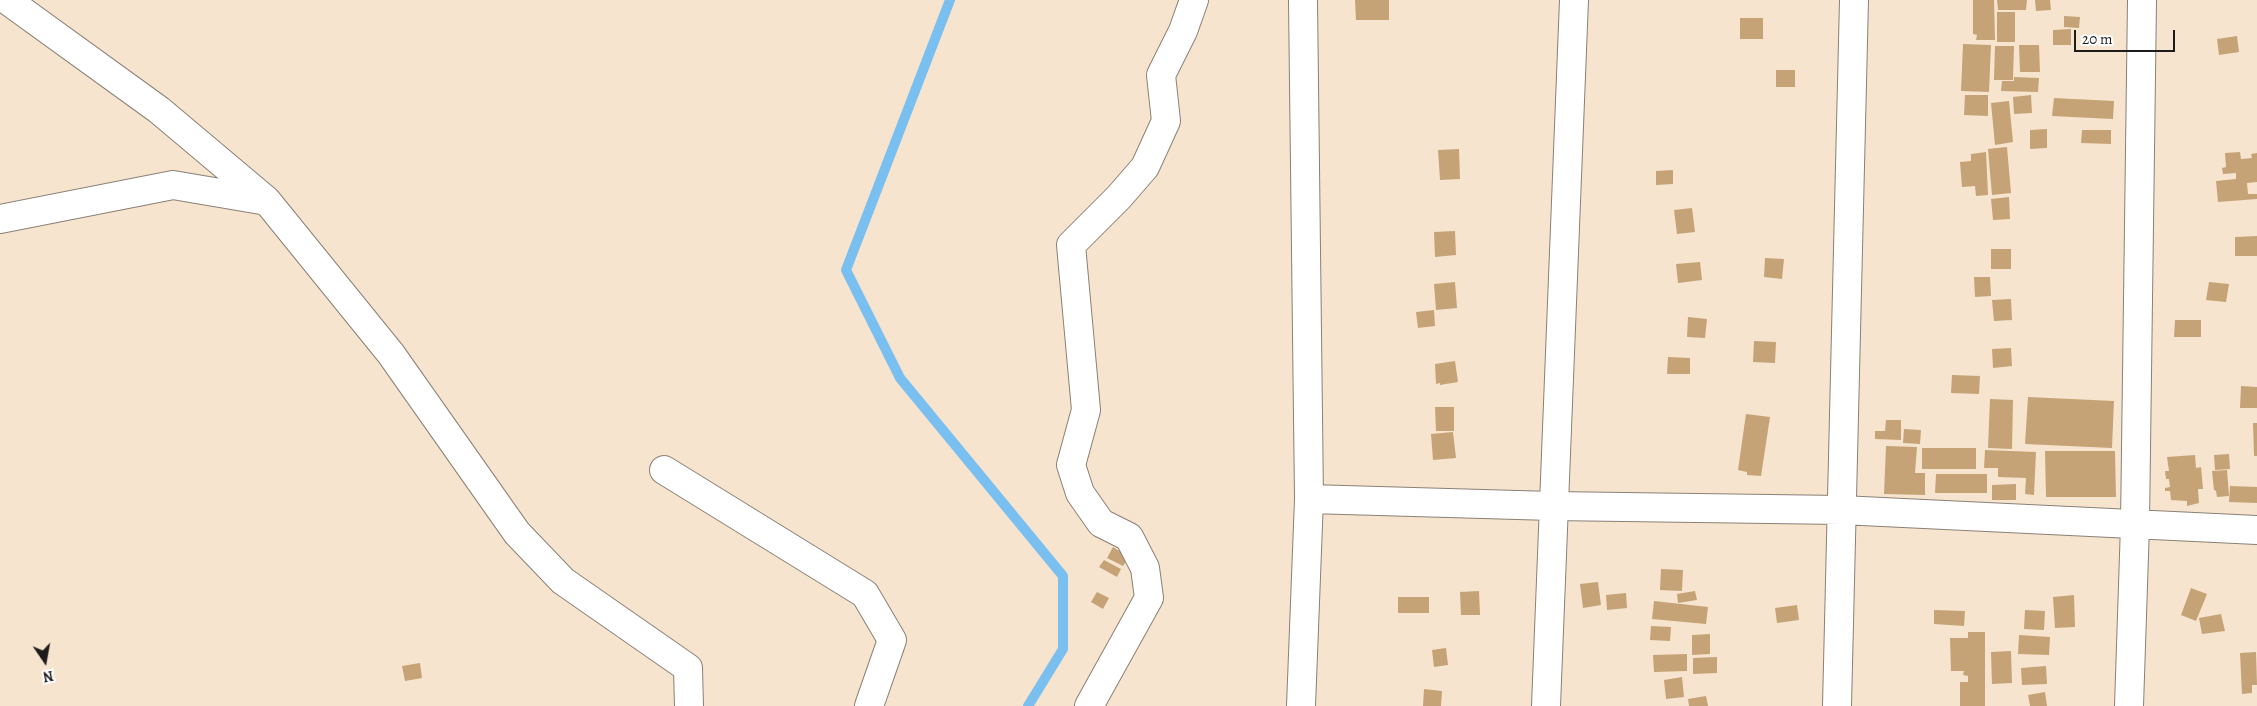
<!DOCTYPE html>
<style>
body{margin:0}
#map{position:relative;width:2257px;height:706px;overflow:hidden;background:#f7e4cf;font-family:Alegreya,serif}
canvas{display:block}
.north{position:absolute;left:20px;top:636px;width:50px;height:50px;-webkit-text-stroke:4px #fff;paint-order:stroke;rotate:168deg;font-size:14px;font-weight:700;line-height:20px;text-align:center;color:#1c1c1c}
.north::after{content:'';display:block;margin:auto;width:18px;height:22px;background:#1c1c1c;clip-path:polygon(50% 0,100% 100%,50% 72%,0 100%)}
.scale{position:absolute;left:2074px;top:30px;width:101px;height:22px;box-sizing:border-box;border:2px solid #1c1c1c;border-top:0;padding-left:6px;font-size:15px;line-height:18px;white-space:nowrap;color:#1c1c1c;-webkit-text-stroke:4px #fff;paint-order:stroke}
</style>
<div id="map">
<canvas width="2257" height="706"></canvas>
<div class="north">N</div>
<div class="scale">20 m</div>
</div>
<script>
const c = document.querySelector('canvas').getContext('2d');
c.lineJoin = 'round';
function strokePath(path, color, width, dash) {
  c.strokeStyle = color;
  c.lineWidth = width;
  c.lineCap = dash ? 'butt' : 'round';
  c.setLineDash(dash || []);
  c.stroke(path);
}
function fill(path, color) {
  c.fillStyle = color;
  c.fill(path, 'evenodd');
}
strokePath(new Path2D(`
 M950,0l-104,270 54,108 163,198v73l-35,57`), '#79bff0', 10);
fill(new Path2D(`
 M1355,0h34v20h-33z
 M1973,0h21l1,40h-19l1,-5 -4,-1z
 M1997,0h30l-1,10h-28z
 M2035,0h15l1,10 -15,1z
 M1997,12h18v30h-18z
 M2064,16l16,1 -1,11 -15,-1z
 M1740,18h23v21h-23z
 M2071,29v16h-18v-15z
 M2237,36l2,16 -20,3 -2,-16z
 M1963,44l28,1 -2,47 -28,-1z
 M2019,45h20l1,27h-20z
 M1995,46h19l-1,34h-19z
 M1776,70h19v17h-19z
 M2014,77l25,1 -1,14 -37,-1 1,-10h12z
 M1965,95h23v21l-24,-1z
 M2031,95l1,18 -18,1 -1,-17z
 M2054,98l60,3 -1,18 -61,-3z
 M2009,101l4,41 -18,3 -4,-42z
 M2047,129v19l-17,1v-19z
 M2082,130h29v14l-30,-1z
 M2007,147l4,46 -19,2 -4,-46z
 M1459,149l1,30 -20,1 -2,-30z
 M1986,152l2,43 -12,1 -1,-10 -13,1 -2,-25 11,-1v-7z
 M2240,152l1,7 11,-1 -1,-4 6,-1v29l-10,1 1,11h9v5l-39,3 -2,-21 20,-2v-6l-13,1 -1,-6 4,-1 -1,-14z
 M1673,170v14l-17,1v-14z
 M2009,197l1,22 -17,1 -2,-21z
 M1692,208l3,24 -18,2 -3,-24z
 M1455,231l1,24 -21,2 -1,-25z
 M2257,236v20h-22v-19z
 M1991,249h20v20h-20z
 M1765,258l19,1 -2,20 -18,-2z
 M1700,262l2,18 -24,3 -2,-19z
 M1974,277h16l1,19 -16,1z
 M1455,282l2,26 -21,2 -2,-26z
 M2209,282l20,2 -3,18 -20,-2z
 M2011,299l1,21 -18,1 -2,-21z
 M1434,310l1,16 -17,2 -2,-16z
 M1688,317l19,2 -2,19 -18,-1z
 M2175,320h26v17h-27z
 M1754,341l22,1 -1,21 -22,-1z
 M2011,348l1,18 -19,2 -1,-19z
 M1668,357l22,1v16h-23z
 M1455,361l3,21 -18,3v-2l-4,1 -1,-20z
 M1952,375l28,1 -1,18 -28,-1z
 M2241,386l16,1v21h-17z
 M2028,397l86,4 -2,47 -87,-4z
 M1990,399l23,1 -1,49 -24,-1z
 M1435,407h19v24h-18z
 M1746,414l24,3 -9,59 -14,-1v-3l-9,-2z
 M1886,420h15v20l-26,-1v-8h10z
 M2253,423h4v33h-3z
 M1904,429l17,1 -1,14 -17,-1z
 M1453,432l3,26 -23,2 -2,-26z
 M1886,446l31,1 -2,26h10v22l-41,-1z
 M1922,448h54v21h-54z
 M1985,450l51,2 -2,43 -9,-1 1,-16 -28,-1v-9h-14z
 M2045,451h70l1,46h-70z
 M2229,454l1,15 -15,1 -1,-15z
 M2195,455l1,13 5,-1 2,22h-5l1,14 -12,3v-5l-16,-1 -1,-9h-5v-3l5,-1 -1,-8h-3l-1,-8h4l-2,-14z
 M2227,470l2,26 -12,1 -1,-6 -2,-1 -2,-19z
 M1936,474h51v19h-52z
 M2016,484v16h-24v-15z
 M2230,486l27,1v16l-28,-1z
 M1113,547l16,10 -6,9 -16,-8z
 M1104,560l17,9 -4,8 -18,-10z
 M1661,569l22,1 -1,21 -22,-1z
 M1598,582l3,23 -18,3 -3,-24z
 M2191,588l16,6 -11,27 -15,-6z
 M1479,591l1,24h-19l-1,-23z
 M1695,591l2,9 -19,3 -1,-9z
 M1097,592l12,6 -6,11 -12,-7z
 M1626,593l1,15 -20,2 -1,-15z
 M2074,595l1,32 -20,1 -2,-31z
 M1398,597h31v16h-31z
 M1654,601l54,6 -2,17 -54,-5z
 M1797,605l2,15 -22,3 -2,-15z
 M1934,610l31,1 -1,15 -30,-2z
 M2025,610l20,1 -1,19 -20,-1z
 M2221,614l4,17 -23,3 -3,-16z
 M1651,626l20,1 -1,14 -20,-1z
 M1968,632h17v74h-25v-24h8v-6l-5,-1 1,-4h-13l-1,-33h18z
 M1710,634v20l-18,1v-20z
 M2019,635l31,2 -1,18 -31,-1z
 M1446,648l2,17 -14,2 -2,-17z
 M2011,651l1,32 -20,1 -1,-32z
 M2256,652l1,33h-5v8l-10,1 -2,-41z
 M1687,654v17l-33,1 -1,-17z
 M1717,657v16l-24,1v-16z
 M420,663l2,15 -17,3 -3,-15z
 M2046,666l1,18 -25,1 -1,-17z
 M1682,677l2,20 -18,2 -2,-19z
 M1424,689l18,2 -1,15h-18z
 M2045,692l2,14h-17l-2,-11z
 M1706,696l2,10h-19l-1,-7z`), '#c5a376');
const street = new Path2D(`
 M7,0l152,110 107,90
 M0,219l173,-34 94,16 124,153 126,179 46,48 125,87 1,38
 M664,470l201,124 27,46 -23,66
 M1309,499l243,7 289,4 416,20
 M1089,706l60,-108 -4,-30 -16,-31 -28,-14 -21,-30 -9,-28 15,-55 -15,-165 48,-48 26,-30 21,-46 -5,-46 22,-44 11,-31
 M1301,706l8,-207 -6,-499
 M1546,706l28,-706
 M1837,706l17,-706
 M2129,706l6,-181 7,-525`);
strokePath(street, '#8a8076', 30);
strokePath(street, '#fff', 28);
</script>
